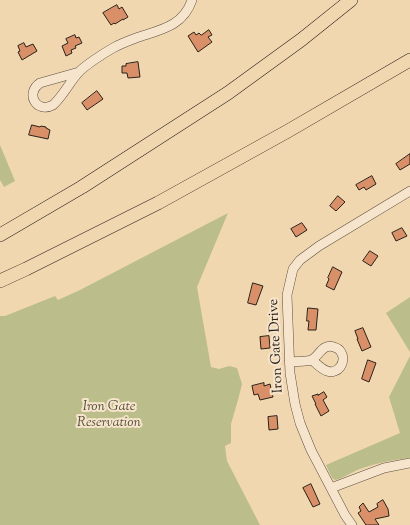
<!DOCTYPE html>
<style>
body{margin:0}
canvas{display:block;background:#f1d7b0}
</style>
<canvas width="410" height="525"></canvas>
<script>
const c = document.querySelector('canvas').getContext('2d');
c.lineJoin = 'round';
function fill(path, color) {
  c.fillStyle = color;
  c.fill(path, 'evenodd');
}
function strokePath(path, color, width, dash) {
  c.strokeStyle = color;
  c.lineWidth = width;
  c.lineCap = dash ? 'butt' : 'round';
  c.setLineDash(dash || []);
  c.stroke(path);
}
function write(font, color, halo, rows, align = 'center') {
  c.font = font + ' "Sorts Mill Goudy",serif';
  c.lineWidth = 4;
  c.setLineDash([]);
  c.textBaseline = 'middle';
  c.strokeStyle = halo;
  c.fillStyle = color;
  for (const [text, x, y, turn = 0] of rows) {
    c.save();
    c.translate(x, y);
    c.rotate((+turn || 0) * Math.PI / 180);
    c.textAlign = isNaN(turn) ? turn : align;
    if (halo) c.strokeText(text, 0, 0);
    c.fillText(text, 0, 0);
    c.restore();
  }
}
fill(new Path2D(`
 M0,145l15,36 -11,6 -4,-7z
 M228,213l-31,74 14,80 8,2 10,-3 8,2 5,16 -4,16 -7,24v19l-6,3 2,15 33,64h-260v-209h5l50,-20 3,4 22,-10z
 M410,297v55l-24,-39z
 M410,356v102c-17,2 -34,5 -50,11 -6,2 -20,11 -25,11l-3,-2 -6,-13 74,-32 -11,-36z`), '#bbbe8a');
const building = new Path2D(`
 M117,5l2,4 3,-2 6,10 -5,3v-1l-8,5 -1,-1 -3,2 -8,-12z
 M209,30l3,5 -4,2 4,5 -14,10 -10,-16 6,-4 2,3 3,-2 2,2z
 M75,35l1,3 3,-1 3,6 -7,3 1,2 -5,2 1,3 -6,3 -4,-10 6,-3 -2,-4z
 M24,43l2,4 7,-3 4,7 -15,9 -4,-8 2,-1 -2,-5z
 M138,62l2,15 -12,1 -1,-5h-5v-7h4v-2z
 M97,91l6,8 -16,11 -5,-7z
 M32,125l8,2 1,-1 5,1v1l4,2 -2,9 -19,-4z
 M410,154v10l-10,6 -4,-6z
 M372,176l4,8 -10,6 -2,-3 -5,3 -3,-5z
 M338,196l7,6 -9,9 -6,-5z
 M302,223l5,7 -11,7 -5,-8z
 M402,228l5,8 -11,5 -4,-8z
 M370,251l8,5 -7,10 -8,-5z
 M333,267l9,5 -8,18 -8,-4 3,-7 -1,-1z
 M253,283l10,3 -7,19 -8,-2z
 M308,308l10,1 -2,21h-8l1,-9h-2z
 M363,328l8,19 -9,4 -5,-12h1l-3,-8z
 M269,336l1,12 -9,1 -1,-12z
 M368,360l8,3 -7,19 -7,-3z
 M264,383v3l6,-2 3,13 -13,3 -2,-6 -4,1 -2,-9z
 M324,392l3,5 -4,3 6,11 -8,5 -6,-12h1l-4,-8 6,-2v1z
 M277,416l1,13 -9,1 -1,-13z
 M311,484l9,20 -7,3 -10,-19z
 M383,500l5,9 1,7 -14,3 4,6h-13l-8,-12 3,-2 -2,-4 4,-4 6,9 9,-5 -1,-3z`);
fill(building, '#d99069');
strokePath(building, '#292118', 1);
const minor = new Path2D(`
 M79,72l-39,11c-15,10 -4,31 13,22 10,-9 16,-22 25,-32 6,-7 26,-20 35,-25 7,-4 15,-7 23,-10 23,-8 47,-11 56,-38
 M289,362c5,-1 18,0 22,-2 8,-3 11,-17 23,-13 3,1 6,3 7,5 6,10 -3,23 -14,19 -6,-2 -11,-8 -15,-11
 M331,488l53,-20 26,-5
 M352,525l-7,-10 -34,-65 -11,-27 -5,-19 -5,-31 -3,-78 6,-26 7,-9 19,-14 91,-55`);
const highway = new Path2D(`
 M0,235l82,-48 146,-94 73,-53 50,-40
 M0,281l26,-12 132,-66 130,-72 122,-71`);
strokePath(minor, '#5b4e3e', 10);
strokePath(highway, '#292118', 14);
strokePath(minor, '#f6e5cc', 9);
strokePath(highway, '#f1d7b0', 13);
write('14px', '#292118', '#f6e5cc', [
 ["Iron Gate Drive",277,346,-93]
]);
write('italic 14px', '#55503a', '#f6e5cc', [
 ["Iron Gate",109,408],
 ["Reservation",109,424]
]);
</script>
